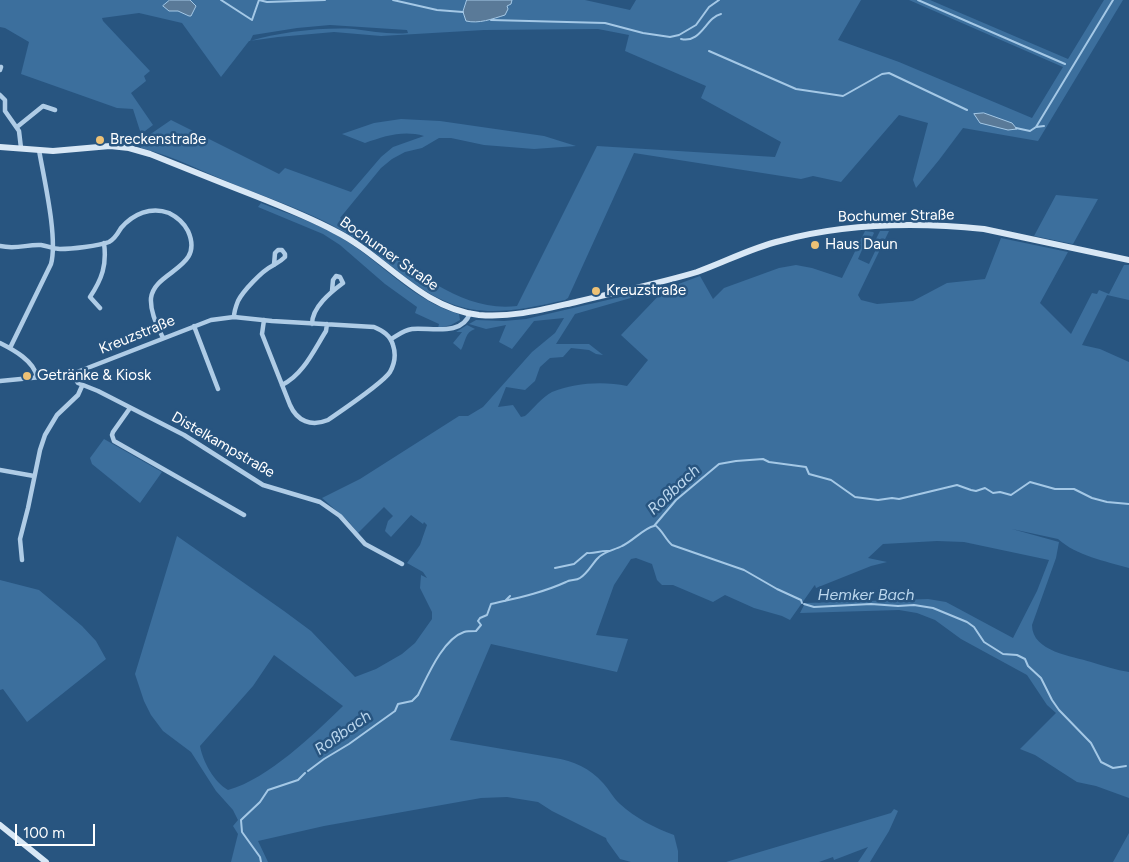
<!DOCTYPE html>
<meta charset="utf-8">
<style>
body{margin:0}
#map{position:relative;width:1129px;height:862px;overflow:hidden;background:#285580;font-family:Figtree,sans-serif}
canvas{display:block}
.scale{position:absolute;left:15px;top:824px;width:80px;height:22px;box-sizing:border-box;border:2px solid #fff;border-top:0;padding-left:6px;font-size:15px;line-height:18px;white-space:nowrap;color:#fff;-webkit-text-stroke:4px #285580;paint-order:stroke}
</style>
<div id="map">
<canvas width="1129" height="862"></canvas>
<div class="scale">100 m</div>
</div>
<script>
const c = document.querySelector('canvas').getContext('2d');
c.lineJoin = 'round';
function fill(path, color) {
  c.fillStyle = color;
  c.fill(path, 'evenodd');
}
function strokePath(path, color, width, dash) {
  c.strokeStyle = color;
  c.lineWidth = width;
  c.lineCap = dash ? 'butt' : 'round';
  c.setLineDash(dash || []);
  c.stroke(path);
}
function write(font, color, halo, rows, align = 'center') {
  c.font = font + ' Figtree,sans-serif';
  c.lineWidth = 5;
  c.setLineDash([]);
  c.textBaseline = 'middle';
  c.strokeStyle = halo;
  c.fillStyle = color;
  for (const [text, x, y, turn = 0] of rows) {
    c.save();
    c.translate(x, y);
    c.rotate((+turn || 0) * Math.PI / 180);
    c.textAlign = isNaN(turn) ? turn : align;
    if (halo) c.strokeText(text, 0, 0);
    c.fillText(text, 0, 0);
    c.restore();
  }
}
fill(new Path2D(`
 M0,0h585l45,10 6,-10h225l-23,40 61,22 133,56 31,-51 -154,-67h21l138,59 36,-59h19l-85,141 -75,-13 -24,32 -23,28 -3,-8 15,-57 -29,-8 -58,67 -28,-6 -12,3 -167,-26 -66,145 -3,2c-67,15 -103,21 -161,-24 -22,-17 -42,-35 -67,-48 -32,-18 -67,-29 -101,-43 -31,-12 -62,-29 -95,-37l-2,-6 32,-22 108,54 6,-6 66,24 30,-35 12,-10 31,-11c-21,-6 -39,0 -59,7l-23,-9 32,-11 27,-4 39,2 104,15 32,10 -42,3 -50,-4 -33,-7h-12l-17,10 -17,4 -13,7 -11,9 -41,50 29,19 6,7c42,27 89,69 142,62l80,-160 178,11 6,-15 -80,-44 5,-12 -81,-35 4,-16 -31,-6 -114,1 -103,6 -47,-4 -56,5 -29,4 -28,36 -39,-54 -43,-10 -37,5 1,3 47,50 -6,5 2,5 -15,12 22,32 -12,9 -8,-25 -16,-1 -96,-34 8,-32 -24,-14 -5,-1zM330,25l77,5 1,3c-18,2 -36,-2 -54,-4 -30,-2 -75,3 -104,12l3,-6 44,-7z
 M1056,195l42,4 -25,45 -39,-8z
 M261,203c30,12 60,21 87,39 37,24 68,60 111,72l1,6 -9,5 -13,3 1,-4 -24,-11 2,-6 -32,-23 -45,-39 -17,-11 -65,-27z
 M865,231l8,1 1,1 -2,4 -4,-1 -10,23 11,5 11,-23 -4,-2 4,-8h9l-31,64 3,5 16,4 36,-3 34,-18 38,-4 16,-41 67,14 -28,51 31,31 21,-41 5,1 2,-4 10,4 15,-29h5v35l-22,-5 -25,50 18,4 29,13v206c-24,-7 -52,-12 -71,-29l-46,-10 47,13 -3,16 -24,67c0,27 41,31 59,37 13,4 25,8 38,10v126l-33,-12 -19,-4 -42,-27 -15,-6 36,-36 -9,-8 -20,-30 -66,-36 -26,-19 -18,-7 -18,-3 -99,3 5,-10 123,-4 18,3 67,36 24,-47 12,-31 -85,-18 -27,-1 -54,3 -15,14 19,4 -16,4 -55,22 -1,-3 -1,1 -24,34 -8,-4 -28,-8 -29,-13 -12,7 -40,-17h-11l-5,-5 -5,-16 -16,-6 -5,1 -17,26 -18,50 32,4 -11,33 -126,-28 -41,96 105,18c18,3 35,10 48,25 6,6 10,15 17,21 15,14 35,24 54,31l4,16v11h-47l-11,-3 -13,-18 -1,-3 -54,-27 -14,-9 -31,-5 -26,1 -157,28 -66,15 10,21h-37l7,-28 -5,-8 5,-6 -5,-10 -17,-19 -25,-39 -28,-21 -12,-16 -7,-14 -9,-27 42,-138 107,75 27,20 44,46 21,-8 26,-15 13,-11 17,-24v-7l-12,-24 1,-13 6,3 -4,-6 -16,-9 13,-18 7,-20 -3,-3 -1,2 -12,-9 -20,22 -6,-6 3,-10 5,-5 -9,-9 -26,26 -9,-11 -27,-24 38,-19 99,-63h9l15,-9 49,-55 23,-19 9,-15 -30,3 -22,28 -13,-7 7,-17 -20,4 -17,-5 7,-4 28,1 22,-2 137,-32 -1,2 -87,25 -19,30h33l14,11 -7,-1 -7,-4 -18,-2 -8,9 -13,1 -10,9 -5,14 -10,9 -19,-3 -8,20 15,-2 8,12 4,-1c8,-7 17,-19 27,-24 22,-9 51,-11 75,-6l21,-26 -27,-25 44,-46 35,-13 13,23 11,-11 55,-20 17,-3 16,3 30,10zM274,655l69,51c-29,28 -75,73 -115,84 -14,-8 -25,-28 -28,-44l53,-60z
 M467,325l8,4c-10,3 -9,12 -14,21l-8,-7 9,-11h-6z
 M104,439l58,33 -22,31 -48,-39 -2,-6z
 M0,580l39,10 43,36 14,15 10,18 -79,63 -24,-33 -3,1z
 M894,809l4,2 -9,20 -19,31h-12l10,-15 -34,13 -1,-3 -14,5h-93l165,-49z
 M1129,833v29h-16z`), '#3c6f9d');
const water = new Path2D(`
 M170,0h20l6,6 -5,10h-2l-11,-5h-9l-6,-5z
 M467,0h45l-1,4 -4,2 1,3 -3,6c-13,4 -26,9 -39,6l-3,-9z
 M984,113l28,10 5,6 -9,1 -28,-7 -6,-9z`);
fill(water, '#5a7a98');
strokePath(water, '#a4c8e6', 1);
strokePath(new Path2D(`
 M221,0l31,20 7,-20 8,2 58,-2
 M393,0l44,10 26,2
 M918,0l147,64
 M491,20l114,3 38,10 27,4 9,-2 17,-10 13,-18 10,-7
 M681,39c20,5 25,-22 40,-25
 M709,51l87,38 47,7 39,-22 7,-1 78,37
 M1036,127l8,-1
 M1016,128l14,3 6,-4 77,-127
 M655,525c8,6 10,14 17,20l72,25 33,19 24,11 1,3
 M555,568l19,-4 13,-11c8,1 14,-3 22,-2
 M505,601l5,-5
 M804,604l10,3 57,-3 27,2 16,-1 19,3 34,14 7,5 10,15 19,12 14,1 8,4 3,7 13,12 11,22 7,10 32,33 10,19 12,6 13,-2
 M308,771l16,-12 25,-15 46,-33 3,-7 14,-3 6,-6c10,-20 25,-56 46,-63 3,-1 8,-1 12,-1l5,-6 -3,-4 2,-3 7,-3 4,-11c26,-6 51,-11 75,-22 4,-3 10,-1 14,-4 8,-5 12,-14 18,-20 6,-7 17,-8 24,-12 11,-5 22,-18 32,-20l22,-26 43,-36 17,-3 27,-2 6,3 37,5 3,7 22,6 24,17 23,3 14,-2 7,1 58,-14 14,5 5,1 9,-3 8,5 7,-1 11,3 19,-13 25,7h19l18,9 15,4 22,2
 M261,862l-1,-5 -18,-25 -1,-12 19,-18 8,-12 30,-10 7,-7`), '#a4c8e6', 2);
strokePath(new Path2D(`
 M0,70l1,-3
 M0,95l5,5v11l14,20 2,17
 M17,127l26,-21 12,4
 M0,246c17,4 27,-2 41,-1 7,1 12,4 19,4 12,0 38,-3 49,-7 6,-3 9,-9 12,-14 12,-14 30,-22 48,-15 8,4 15,10 19,18 17,38 -33,39 -37,67 -1,14 6,27 12,40
 M100,308l-10,-11c12,-18 17,-32 14,-54
 M234,317c0,-5 2,-11 4,-16 5,-10 24,-30 34,-35 5,-3 8,-4 13,-9v-3l-3,-4h-4l-3,3 -1,12
 M312,324c0,-17 19,-32 31,-41l-3,-6 -4,-1 -3,4 -1,11
 M194,326l24,63
 M391,339c7,-4 13,-9 21,-10 18,-2 50,8 58,-16
 M0,343c14,7 34,18 37,34
 M10,348l41,-84c7,-26 -7,-85 -12,-114
 M72,374l6,9 20,8 86,44 79,50 57,17 20,14 25,28 37,20
 M0,381l72,-7 139,-54 23,-3 38,4 102,6c9,4 16,8 19,18 3,9 2,18 -3,27 -7,11 -49,39 -62,48 -17,7 -31,1 -38,-15l-28,-71 2,-14
 M282,385c21,-10 32,-35 44,-54l1,-7
 M130,408l-17,24 -1,3 2,6 130,74
 M0,470l34,6
 M22,560l-2,-21 8,-31 12,-58 5,-15 12,-20 21,-20 4,-9`), '#afcce6', 4.5);
strokePath(new Path2D(`
 M0,147l53,4 57,-5 19,2 21,6c35,14 69,28 103,41 28,11 56,22 82,36 50,25 85,77 144,84 33,3 66,-6 97,-13 40,-10 81,-18 121,-30 28,-10 54,-24 83,-31 66,-18 136,-19 204,-12l145,31
 M0,825l46,37`), '#d8e7f5', 6);
for (const [x, y, r, color] of [
 [100,140,5,"#edc175"],
 [815,245,5,"#edc175"],
 [596,291,5,"#edc175"],
 [27,376,5,"#edc175"]
]) {
  const dot = new Path2D();
  dot.arc(x, y, r, 0, 2 * Math.PI);
  c.fillStyle = color;
  c.fill(dot);
  strokePath(dot, '#285580', 2);
}
write('15px', '#fff', '#285580', [
 ["Breckenstraße",110,140],
 ["Haus Daun",825,245],
 ["Kreuzstraße",606,291],
 ["Getränke & Kiosk",37,376]
], 'left');
write('15px', '#fff', '#285580', [
 ["Bochumer Straße",896,216,-1],
 ["Bochumer Straße",389,254,35],
 ["Kreuzstraße",137,335,-22],
 ["Distelkampstraße",223,445,30]
]);
write('italic 16px', '#bad6ed', '#285580', [
 ["Roßbach",674,490,-43],
 ["Hemker Bach",866,595],
 ["Roßbach",343,733,-35]
]);
</script>
